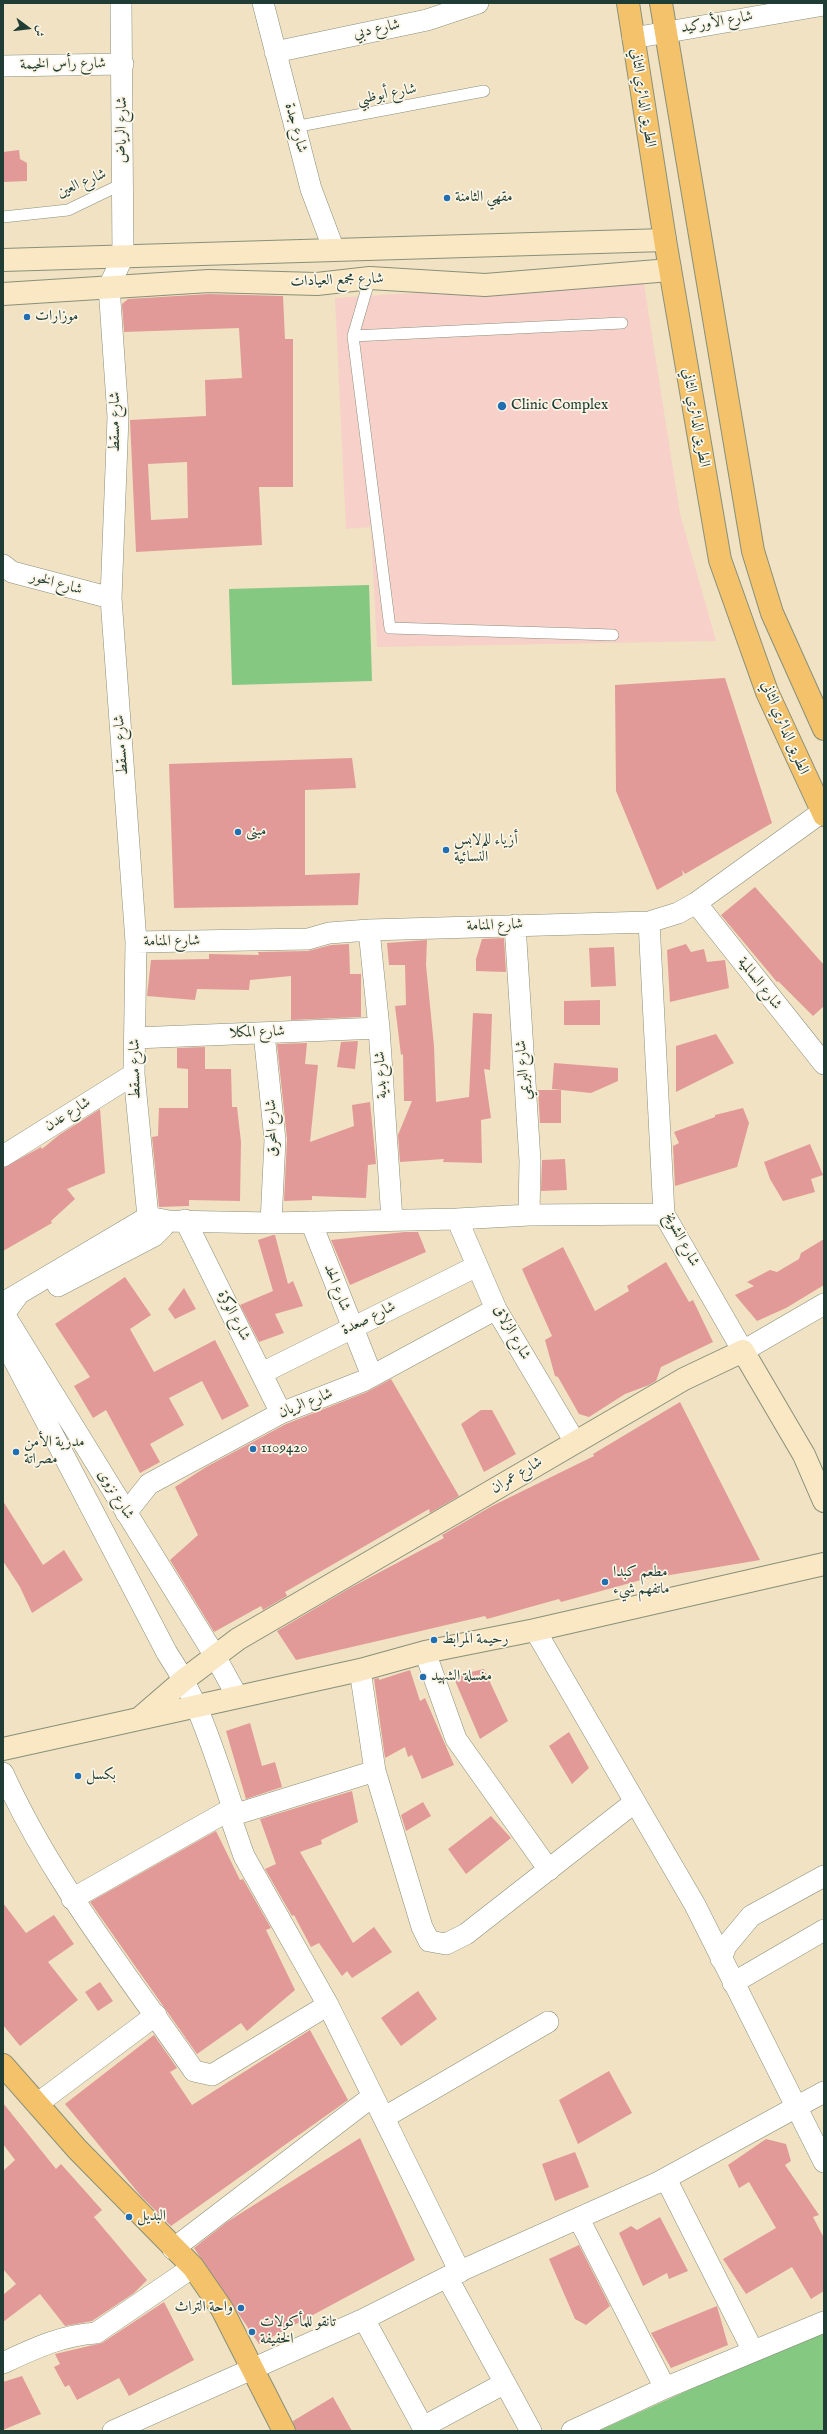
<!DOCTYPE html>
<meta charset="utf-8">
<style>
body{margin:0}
#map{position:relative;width:827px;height:2434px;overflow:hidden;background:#f0e2c2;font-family:"IM FELL English",Amiri,serif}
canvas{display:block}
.frame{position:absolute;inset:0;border:4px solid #1f3d34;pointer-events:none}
.north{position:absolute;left:8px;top:8px;width:40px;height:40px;-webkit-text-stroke:3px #fcf5e5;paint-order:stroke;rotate:105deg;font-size:11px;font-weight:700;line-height:16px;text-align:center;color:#1f3d34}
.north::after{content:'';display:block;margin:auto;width:14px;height:18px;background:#1f3d34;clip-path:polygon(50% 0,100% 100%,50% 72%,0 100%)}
</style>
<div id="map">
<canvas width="827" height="2434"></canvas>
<div class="frame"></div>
<div class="north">ش</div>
</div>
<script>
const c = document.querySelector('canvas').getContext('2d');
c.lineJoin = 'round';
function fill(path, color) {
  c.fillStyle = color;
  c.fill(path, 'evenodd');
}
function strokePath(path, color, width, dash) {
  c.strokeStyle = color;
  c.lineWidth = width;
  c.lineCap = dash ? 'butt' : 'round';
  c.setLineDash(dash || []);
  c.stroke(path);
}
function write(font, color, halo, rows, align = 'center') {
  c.font = font + ' "IM FELL English",Amiri,serif';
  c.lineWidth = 3.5;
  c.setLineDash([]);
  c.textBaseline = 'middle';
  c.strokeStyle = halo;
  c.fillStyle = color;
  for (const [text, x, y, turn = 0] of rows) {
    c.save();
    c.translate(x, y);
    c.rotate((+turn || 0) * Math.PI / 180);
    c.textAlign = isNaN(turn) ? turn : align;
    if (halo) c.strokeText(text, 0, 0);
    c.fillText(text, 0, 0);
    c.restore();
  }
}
fill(new Path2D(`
 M643,278l37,236 36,127 -339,6 -6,-120 -25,2 -11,-231z`), '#f7d0c9');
fill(new Path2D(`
 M369,585l3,96 -140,4 -3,-96z
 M824,2329v102h-226z`), '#85c881');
fill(new Path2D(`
 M19,150l1,9 7,4v18l-24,1v-30z
 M209,294l74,2 2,43h8v148h-34l3,58 -126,7 -6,-132 76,-4 -1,-36 37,-2 -3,-50 -115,4 -2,-28 6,-5zM187,462l1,56 -37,2 -3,-56z
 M725,678l47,145 -87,51 -3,-4 1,5 -26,15 -41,-99 -1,-106z
 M352,758l4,30 -51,2v85l55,-2 -2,32 -184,3 -5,-144z
 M755,887l69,78v41l-11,10 -35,-35 -1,1 -56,-67z
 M504,938l2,34 -30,-1v-12l6,-20z
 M427,940l-1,25 8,81 2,56 33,-5 4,-84 19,1 -2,56 -6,-1 7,49 -10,2 1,43 -39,-1 1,-3 -44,3 -2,-27 14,-34h-8l-1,-47 -2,1 -6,-49 11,-1 -1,-40h-16l-2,-22z
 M349,944l1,30h11v43l-70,3v-44l-41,4 -1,10 -52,-1 -2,11 -48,-4 4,-36 58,-1v-5l50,1 -1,-3 50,-1 23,-6z
 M686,944l5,8 13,-3 3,13 18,-2 4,28 -59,14 -3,-52z
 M614,947l2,39 -25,1 -2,-39z
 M600,1000v25h-36v-24z
 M716,1034l18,29 -58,29v-46z
 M358,1041l-3,28 -18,-2 4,-25z
 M307,1043l-2,21 13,1 -8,77 44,-16 -2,-21 18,-3 6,62 -8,1 -2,33 -54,-2v4l-28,1 3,-62 -10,-95z
 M205,1047v22h26l1,38h5l4,35 -1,59 -51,-1v6l-30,1 -7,-70 6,-1 1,-28h29v-39l-11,-1v-20z
 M554,1063l64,5v13l-27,12 -39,-4z
 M538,1090h23v33h-21z
 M743,1108l6,15 -12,44 -62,19 -2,-40 6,-3 -5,-11 41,-15v-2z
 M100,1109l5,64 -38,16 8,10 -24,22 1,2 -49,28v-83l38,-21 1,2 17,-14z
 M810,1144l13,31 -12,4 4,13 -32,9 -13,-22 -6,-17z
 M565,1159l2,31 -26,1 1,-31z
 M405,1232h13l8,20 -76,33 -19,-45z
 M273,1235h2l13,49 5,-3 10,25 -28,8 9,19 -25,9 -19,-37 33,-14 -15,-51z
 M824,1239v46l-38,23 -29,13 -22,-26 19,-9 -7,-4 23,-12 7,2 22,-13 2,-6z
 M563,1247l32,64 34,-20 -2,-5 39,-24 23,40 4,-2 20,42 -52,25 -5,14 -7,4 -24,9 -36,23 -10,-3 -21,-37 -3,-1 -10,-36 7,-4 -30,-67z
 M125,1277l26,38 -21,14 24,43 61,-32 34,66 -27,14 -20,-39 -33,17 15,27 -34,19 10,18 -20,11 -34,-63 -13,8 -19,-32 16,-9 -35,-53z
 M184,1288l12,21 -21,10 -7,-10z
 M391,1379l68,117 -29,17 -1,-4 -144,83 2,4 -24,14 -2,-4 -47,26 -44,-72 28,-25 -23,-48 31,-20 80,-43 81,-32z
 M680,1402l80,158 -96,16 -1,-2 -102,28 -2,-3 -72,20 -2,-3 -189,44 -19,-29 73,-43 94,-50 -2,-3 50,-29 102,-50 -1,-2z
 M481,1410h11l24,44 -32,18 -23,-48z
 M3,1501l40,64 21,-15 19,30 -51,33 -12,-26 -17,-26z
 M484,1669l24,52 -28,18 -27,-63z
 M410,1670l10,31 5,-3 29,67 -32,14 -10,-24 -4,2 -3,-10 -20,11 -11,-79 5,-1v2z
 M250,1723l12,43 13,-4 7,25 -36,12 -20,-68z
 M569,1732l20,36 -17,16 -23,-38z
 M352,1791l6,31 -37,18 1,4 -22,8 53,91 21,-16 18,25 -40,26 -5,-7 -5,5 -23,-33 -8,4 -17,-32 -2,1 -27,-47 11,-5 -16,-45z
 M423,1802l8,14 -25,15 -5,-16z
 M491,1816l20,22 -45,36 -18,-25z
 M216,1831l24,49 3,-1 28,49 -5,2 29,60 -48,41 -6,-8 -44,31 -107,-152z
 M3,1903l23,30 28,-18 20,29 -26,18 30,38 -58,46 -17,-21z
 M100,1982l13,19 -15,10 -13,-19z
 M418,1991l19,28 -36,27 -20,-28z
 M310,2030l38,70 -177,126 -30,-30 -76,-92 89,-69 23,33 -7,4 22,33z
 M609,2071l23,42 -54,31 -19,-44z
 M3,2103l53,66 5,-5 41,46 -8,7 53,63 -13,13 -42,28 -27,5 -25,-32 -37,28v-27l13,-11 -13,-15v-98l12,-11 -12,-16z
 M360,2138l55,122 -156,84 -65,-96 33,-26z
 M766,2139l20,5 5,17 -6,4 34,50 -6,2 11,21v53l-13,8 -19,-32 -46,27 -23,-35 53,-31 -27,-46 -10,6 -11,-23z
 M575,2152l14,35 -34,14 -13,-37z
 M660,2217l28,54 -19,8 -2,-6 -24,13 -24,-53 12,-7 6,4z
 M579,2245l31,61 -24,19 -11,-6 -26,-60z
 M164,2302l30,58 -65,36 -10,-18 -42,22 -8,-15 -4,2 -11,-20 6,-3 -5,-10 47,-11z
 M717,2306l11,39 -57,23 -20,-35z
 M22,2376l19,38 -38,16v-48z
 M333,2397l19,34h-56l-3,-10z`), '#e29a98');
const service = new Path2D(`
 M294,127l190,-36
 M3,217l65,-7 56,-27
 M370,278l-17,58 37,292 223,7
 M353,336l269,-13`);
const minor = new Path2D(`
 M121,3l2,254 -14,29 9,131 -7,181 25,344 -2,132 14,143 6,19
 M263,3l48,186 23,61
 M633,38l191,-33
 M275,52l152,-32 51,-17
 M3,66l120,-2
 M3,565l9,7 99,26
 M696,903l128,161
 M649,922l15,292 79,137 81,-47
 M515,925l15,236 -1,54
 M369,930l10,98 13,192
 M136,942l172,-3 21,-6 40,-3 280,-8 29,-9 18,-10 126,-91
 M264,1033l11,107 -4,83
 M135,1038l244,-10
 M3,1156l131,-82
 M457,1219l39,90 79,133
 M185,1220l96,193
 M311,1222l61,154
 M58,1286l96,-50 9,-9
 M18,1295l-14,19 211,342 22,40
 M3,1303l145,-86 21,4 102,2 186,-4 72,-4 135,-1
 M3,1339l164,314c33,49 47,100 66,155l-3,8 14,40 84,149 132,267
 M262,1373l215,-107
 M126,1513l23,-29 132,-71 82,-32 133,-72
 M535,1630l160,275 129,257
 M425,1652l31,87 93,131
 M360,1670l15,101 47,156 7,14 17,3 20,-10 169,-132
 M3,1773c49,108 124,201 191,298l18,4 116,-70
 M230,1816l145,-45
 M72,1899l161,-91
 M721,1959l5,-13 25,-30 73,-40
 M733,1983l91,-53
 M37,2104l119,-89
 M385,2117l163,-95
 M666,2179l87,172
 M579,2219l86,169
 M173,2249l200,-153
 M447,2277l84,154
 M364,2319l61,112
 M3,2363c30,-14 59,-28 93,-30l97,-66
 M423,2427l82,-44
 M113,2431l251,-112 83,-42 212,-95 165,-90
 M572,2431l93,-43 159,-66`);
const secondary = new Path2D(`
 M3,260l662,-20
 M3,294l206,-13 108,3 53,-6 115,7 185,-15
 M141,1717l44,-38 53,-40 446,-260 59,-28 61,104 20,46
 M3,1749l357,-79 65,-18 110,-22 289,-66`);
const primary = new Path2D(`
 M628,3l37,237 55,320 47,132 57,123
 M661,3l92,548 19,62 52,116
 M3,2065l74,84 116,118 29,42 62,122`);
strokePath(service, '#88907b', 12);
strokePath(minor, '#88907b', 22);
strokePath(secondary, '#88907b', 24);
strokePath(primary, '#88907b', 24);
strokePath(service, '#fff', 11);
strokePath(minor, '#fff', 21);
strokePath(secondary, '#fae7c3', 22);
strokePath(primary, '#f3c26a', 22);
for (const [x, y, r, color] of [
 [447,198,4,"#1f6fb2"],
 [27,317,4,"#1f6fb2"],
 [502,406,5,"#1f6fb2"],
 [238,832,4,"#1f6fb2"],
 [446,850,4,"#1f6fb2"],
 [253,1449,4,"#1f6fb2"],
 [16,1452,4,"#1f6fb2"],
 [605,1582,4,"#1f6fb2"],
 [434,1640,4,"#1f6fb2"],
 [423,1677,4,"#1f6fb2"],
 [78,1776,4,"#1f6fb2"],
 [129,2217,4,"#1f6fb2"],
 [241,2308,4,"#1f6fb2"],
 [252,2332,4,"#1f6fb2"]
]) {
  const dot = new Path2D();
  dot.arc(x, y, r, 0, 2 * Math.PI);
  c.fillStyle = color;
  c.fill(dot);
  strokePath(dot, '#fcf5e5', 1.5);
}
write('15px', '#1f3d34', '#fcf5e5', [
 ["شارع الأوركيد",717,23,-10],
 ["شارع دبي",377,30,-12],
 ["شارع رأس الخيمة",63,65,-1],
 ["شارع أبوظبي",387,95,-11],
 ["الطريق الدائري الثاني",642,98,81],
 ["شارع جدة",295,128,75],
 ["شارع الرياض",123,130,-90],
 ["شارع العين",82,184,-23],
 ["شارع مجمع العيادات",337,281,-2],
 ["الطريق الدائري الثاني",695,418,80],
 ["شارع مسقط",116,422,-90],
 ["شارع الخور",56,584,15],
 ["الطريق الدائري الثاني",784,728,67],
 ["شارع مسقط",122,745,-94],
 ["شارع المنامة",495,926,-2],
 ["شارع المنامة",172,942,-1],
 ["شارع السالمية",759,984,52],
 ["شارع المكلا",257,1033,-2],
 ["شارع مسقط",136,1069,-91],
 ["شارع البريمي",524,1070,-94],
 ["شارع بدية",382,1075,-93],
 ["شارع عدن",68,1115,-32],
 ["شارع المحرق",273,1128,-92],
 ["شارع الشويخ",681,1240,62],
 ["شارع الحد",336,1288,69],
 ["شارع الوكرة",233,1316,63],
 ["شارع صعدة",369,1319,-26],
 ["شارع الزلاق",511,1333,60],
 ["شارع الريان",306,1404,-22],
 ["شارع عمران",517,1476,-31],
 ["شارع نزوى",115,1495,58]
]);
write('15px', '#1f3d34', '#fcf5e5', [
 ["مقهي الثامنة",455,198],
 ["موزارات",35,317],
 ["Clinic Complex",511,406],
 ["مبنى",246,832],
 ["أزياء للمﻻبس",454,841],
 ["النسائية",454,858],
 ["مدرية الأمن",24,1443],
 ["مصراتة",24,1460],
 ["1109420",261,1449],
 ["مطعم كبدا",613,1573],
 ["ماتفهم شيء",613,1590],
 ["رحيمة المرابط",442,1640],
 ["مغسلة الشهيد",431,1677],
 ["بكسل",86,1776],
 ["البديل",137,2217],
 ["واحة التراث",233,2308,"right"],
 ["تانقو للمأكولات",260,2323],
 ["الخفيفة",260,2340]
], 'left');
</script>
